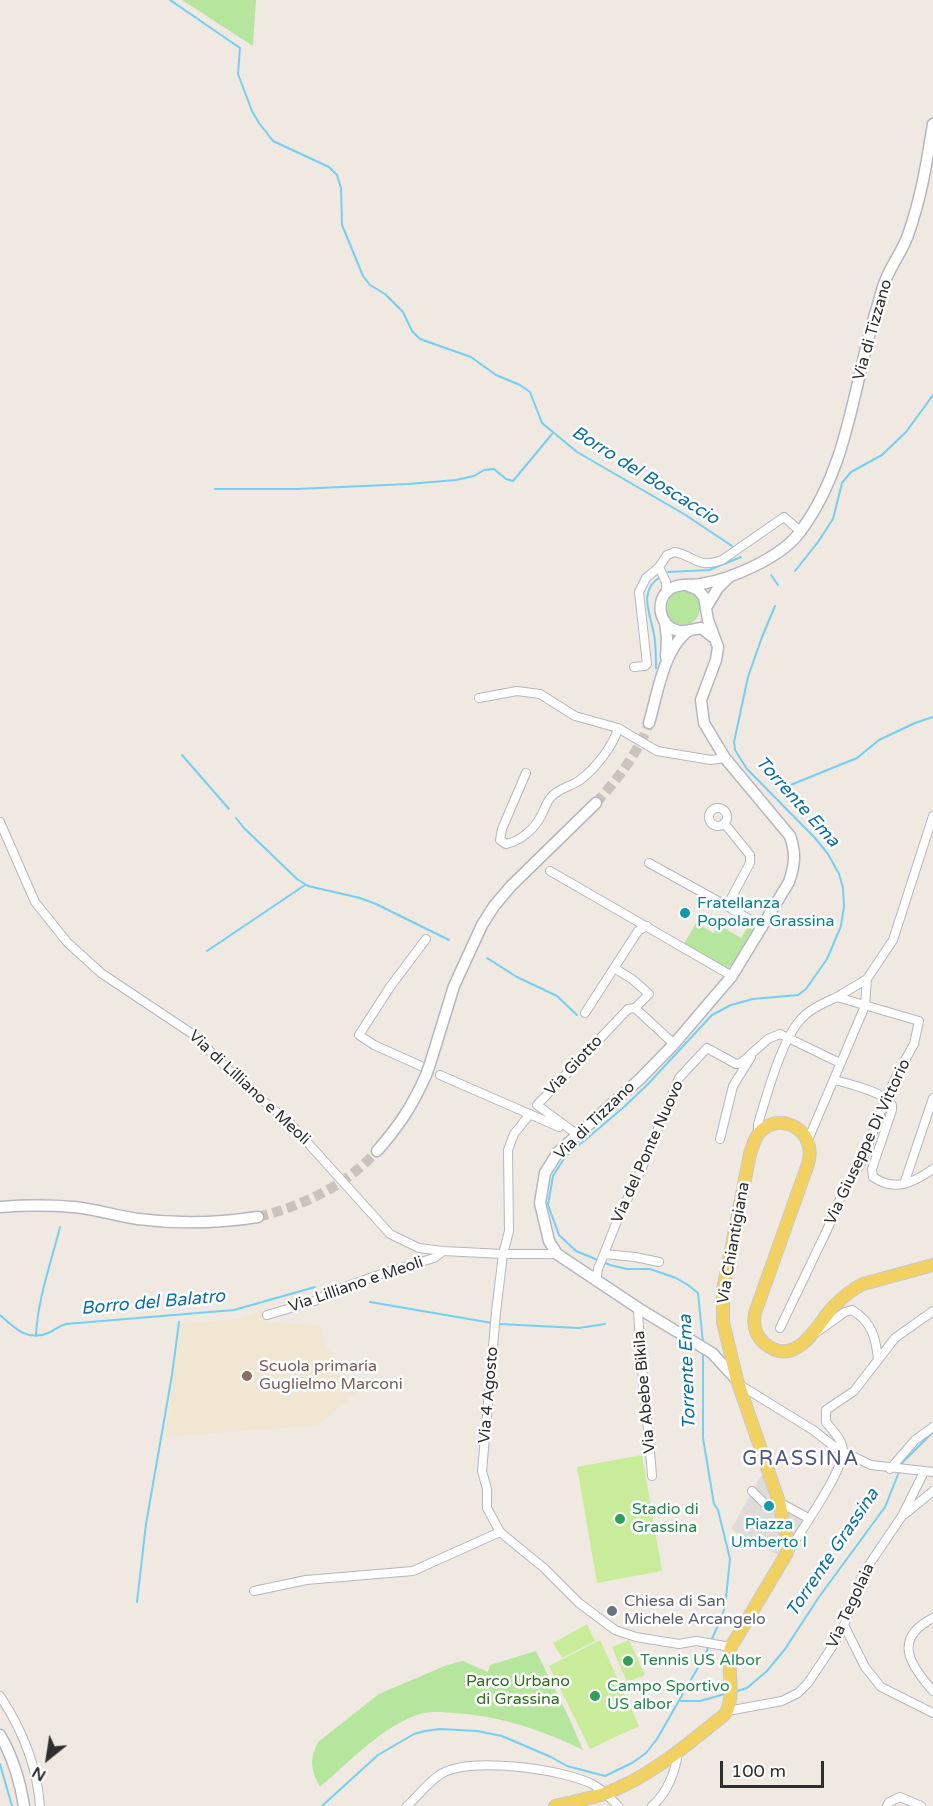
<!DOCTYPE html>
<style>
body{margin:0}
#map{position:relative;width:933px;height:1806px;overflow:hidden;background:#efe9e1;font-family:"Varela Round",sans-serif}
canvas{display:block}
.north{position:absolute;left:18px;top:1728px;width:60px;height:60px;-webkit-text-stroke:4px #fff;paint-order:stroke;rotate:210deg;font-size:16px;font-weight:700;line-height:24px;text-align:center;color:#2e2e2e}
.north::after{content:'';display:block;margin:auto;width:21px;height:27px;background:#2e2e2e;clip-path:polygon(50% 0,100% 100%,50% 72%,0 100%)}
.scale{position:absolute;left:720px;top:1761px;width:104px;height:27px;box-sizing:border-box;border:3px solid #2e2e2e;border-top:0;padding-left:8px;font-size:18px;line-height:21px;white-space:nowrap;color:#2e2e2e;-webkit-text-stroke:4px #fff;paint-order:stroke}
</style>
<div id="map">
<canvas width="933" height="1806"></canvas>
<div class="north">N</div>
<div class="scale">100 m</div>
</div>
<script>
const c = document.querySelector('canvas').getContext('2d');
c.lineJoin = 'round';
function fill(path, color) {
  c.fillStyle = color;
  c.fill(path, 'evenodd');
}
function strokePath(path, color, width, dash) {
  c.strokeStyle = color;
  c.lineWidth = width;
  c.lineCap = dash ? 'butt' : 'round';
  c.setLineDash(dash || []);
  c.stroke(path);
}
function write(font, color, halo, rows, align = 'center') {
  c.font = font + ' "Varela Round",sans-serif';
  c.lineWidth = 5;
  c.setLineDash([]);
  c.textBaseline = 'middle';
  c.strokeStyle = halo;
  c.fillStyle = color;
  for (const [text, x, y, turn = 0] of rows) {
    c.save();
    c.translate(x, y);
    c.rotate((+turn || 0) * Math.PI / 180);
    c.textAlign = isNaN(turn) ? turn : align;
    if (halo) c.strokeText(text, 0, 0);
    c.fillText(text, 0, 0);
    c.restore();
  }
}
fill(new Path2D(`
 M263,1310l3,13 54,2 5,19 26,37 12,7 -46,37 -152,12 16,-113 57,-5z`), '#f0e6d1');
fill(new Path2D(`
 M182,0h74l-3,46z
 M666 608a17 17 0 1 1 34 0a17 17 0 1 1-34 0Z
 M696,923l18,10 5,-8 22,13 8,-13 6,4 -21,38 -4,-2 -2,4 -44,-25z
 M536,1651l34,69 13,30c-41,-20 -85,-35 -131,-37 -10,-1 -22,-2 -32,1 -36,11 -71,48 -100,73 -9,-17 -11,-27 -2,-45l61,-48 68,-29 16,-4 25,11 2,-7z`), '#b6e59e');
fill(new Path2D(`
 M642,1455l20,116 -65,12 -20,-116z
 M587,1624l8,17 -33,17 -9,-15z
 M600,1640l39,86 -49,23 -41,-83z
 M629,1640l16,35 -18,7 -15,-35z`), '#c9ec9a');
fill(new Path2D(`
 M765,1469l15,29 31,17 -26,44 -54,-30z`), '#dfdcd8');
strokePath(new Path2D(`
 M170,0l70,48 -2,26 14,37 7,12 14,18 56,26 8,8 4,13 1,37 21,51 7,9 15,9 18,18 9,19 8,8 51,18 25,18 24,10 10,7 12,31 35,29 107,62 48,32
 M215,489h82l111,-5 48,-4 18,-4 10,-6 10,-1 12,10 7,2 39,-47
 M795,571l23,-29 15,-23 9,-36 9,-11 31,-17 24,-23 27,-37
 M668,572l41,-2 32,-13
 M771,575l7,10
 M656,668c0,-12 0,-23 -2,-34 -4,-21 -16,-43 6,-57
 M182,755l47,54
 M783,788l74,-30 22,-18 36,-17 18,-6
 M236,818l8,10 53,51 11,7 52,12 16,6 73,36
 M207,951l98,-66
 M487,958l30,19 40,19 20,19
 M370,1302l122,21
 M0,1315c14,13 28,27 48,18 7,-3 10,-7 18,-9l168,-14 81,-23
 M499,1324l80,4 26,-4
 M36,1335c2,-37 15,-72 24,-108
 M703,1343l-5,-50 -10,-8 -12,-7 -26,-9h-23l-17,-4 -34,-14 -17,-16 -11,-30 5,-29 12,-19 59,-50 24,-23 64,-69 19,-10 22,-6 45,-4 8,-6 21,-30 14,-33 3,-20 -1,-18 -4,-14 -11,-20 -13,-16 -68,-69 -12,-19 -1,-8 14,-65 14,-40 13,-31
 M137,1602l9,-78 26,-149 7,-53
 M734,1692l13,-4 20,-17 18,-22 34,-52 66,-90 18,-45 30,-30
 M681,1701h19l25,-7
 M0,1764l12,42
 M322,1806l56,-51 36,-21 11,-3 15,-2 37,2 25,5 49,21 16,9 38,10 27,-13 14,-10 11,-14 47,-82 15,-34 6,-16 5,-48 -12,-49 -4,-6 -11,-66v-87`), '#75cff0', 2);
strokePath(new Path2D(`
 M596,803c21,-24 42,-49 53,-80
 M258,1217c46,-12 86,-30 119,-66`), '#c8c4bd', 10, [10, 5]);
const street = new Path2D(`
 M659,567l7,15v10
 M634,667l11,-1 2,-2 -8,-72 7,-14 13,-11 8,-12 8,-3c22,5 22,17 47,8l62,-43 17,15
 M479,698l38,-7 23,3 35,22 43,12 39,23 54,9 14,-2
 M526,773l-24,56 -2,11 6,4c15,-3 28,-15 35,-28 4,-7 5,-14 11,-20 10,-9 20,-10 28,-16 15,-11 34,-35 38,-52
 M709 817a9 9 0 1 1 18 0a9 9 0 1 1-18 0Z
 M0,822l35,80 32,40 34,31 93,62 51,51 44,36 101,112 29,14 24,3 60,3h54
 M724,823l26,32v8l-23,43 35,21
 M649,863l78,43
 M550,871l182,105
 M837,997l30,-18
 M635,1008l39,36
 M585,1013l53,-82 9,-5
 M421,1066l-47,-21 -15,-10 31,-48 36,-48
 M440,1075l119,52
 M835,1080c14,4 50,12 57,25v5l-20,59 1,8c22,15 40,6 60,-8
 M530,1114l-16,20 -6,16 1,81 -6,23 -7,58 -14,159 5,18v19l13,24 44,36 35,35 36,27 21,7 43,7 17,-3 35,6
 M758,1134v-10c9,-29 23,-83 43,-105 10,-11 23,-16 36,-22l82,24 -5,23 -16,29 -12,25 -24,63 -22,38 -13,31 -47,98
 M578,1135l-41,-30 91,-96 7,-1 14,-14 -17,-15 -18,-11
 M720,1139l13,-53 18,-29
 M808,1140l57,-134 2,-27 26,-39 40,-124
 M904,1184l29,-86
 M604,1254l31,3 24,5
 M596,1281l2,-12 19,-48 24,-51 38,-92 28,-30 29,16 5,-1 27,-24 12,-5 60,29
 M638,1308c2,57 10,112 14,168
 M267,1315l51,-15 10,-7 56,-20 50,-15 9,-7
 M817,1332l28,-20 7,-2c20,12 24,28 26,50
 M740,1385l73,45 23,18 35,17 62,7
 M890,1469l25,-29 18,-13
 M752,1491l13,13
 M779,1502l29,16
 M905,1514l28,-23
 M790,1549c12,-20 54,-79 53,-99 -1,-11 -11,-20 -17,-28v-12l28,-19 41,-53 38,-27
 M254,1591l52,-11 107,-9 87,-39
 M933,1618c-41,21 -23,47 0,73
 M844,1625l21,42 16,20 52,26
 M0,1696c22,33 37,71 40,110
 M728,1710h5l49,-9 16,-8 10,-10 24,-36 12,-22 20,-53 38,-56 22,-44
 M407,1806c11,-10 21,-24 34,-32 29,-18 123,-5 153,11 9,6 17,13 24,21
 M652,1806c15,-12 24,-36 26,-54
 M887,1806l2,-4 11,-5 21,9`);
const secondary = new Path2D(`
 M686,585l12,5 6,7 4,23 10,27 -2,13 -15,40 3,23 21,35 65,78c6,17 5,28 -1,46l-57,94 -58,68 -34,35 -82,73 -13,21 -5,30 9,38 8,13 81,54 74,45 25,27
 M707,606l11,-18 10,-10
 M665,622l2,16 -1,19
 M713,637l-12,-9c-7,1 -15,4 -22,3 -20,-4 -25,-31 -9,-42 9,-6 21,-3 31,-5 31,-5 81,-27 99,-52 48,-64 53,-144 75,-218 4,-11 6,-24 11,-35 6,-15 17,-29 22,-44 13,-36 19,-74 25,-111
 M649,723c8,-27 15,-77 41,-93
 M430,1064l24,-78 28,-61 12,-19 17,-20 85,-83
 M377,1151c22,-25 36,-46 49,-76
 M0,1207c25,-2 49,-2 74,0 21,2 42,9 64,12 39,5 81,4 120,-2
 M0,1735c13,22 20,46 24,71`);
const primary = new Path2D(`
 M555,1806c16,-4 33,-7 49,-12 45,-16 84,-50 120,-79 13,-15 2,-48 7,-68l56,-94 1,-10 -9,-41 -42,-122 -14,-58v-32l27,-136c3,-8 4,-16 10,-22 21,-22 58,-1 48,32l-53,149c-2,11 0,22 9,30 32,27 52,-17 69,-36 9,-9 19,-18 30,-23l70,-19`);
strokePath(street, '#b4b7c1', 10);
strokePath(secondary, '#b4b7c1', 13);
strokePath(primary, '#c9c9c9', 14);
strokePath(street, '#fff', 8);
strokePath(secondary, '#fff', 10);
strokePath(primary, '#f2d163', 12);
const secondaryBridge = new Path2D(`
 M426,1075l4,-11`);
strokePath(secondaryBridge, '#b4b7c1', 13, []);
strokePath(secondaryBridge, '#fff', 10);
for (const [x, y, r, color] of [
 [685,913,6,"#0f9aa8"],
 [247,1376,6,"#8d6e63"],
 [769,1506,6,"#0f9aa8"],
 [620,1519,6,"#2e9e5b"],
 [612,1611,6,"#6b7280"],
 [628,1661,6,"#2e9e5b"],
 [595,1696,6,"#2e9e5b"]
]) {
  const dot = new Path2D();
  dot.arc(x, y, r, 0, 2 * Math.PI);
  c.fillStyle = color;
  c.fill(dot);
  strokePath(dot, '#fff', 2);
}
write('16px', '#2e2e2e', '#fff', [
 ["Via di Tizzano",873,330,-74],
 ["Via Giotto",574,1066,-47],
 ["Via di Lilliano e Meoli",249,1088,43],
 ["Via di Tizzano",595,1121,-44],
 ["Via Giuseppe Di Vittorio",868,1142,-65],
 ["Via del Ponte Nuovo",648,1152,-66],
 ["Via Chiantigiana",734,1243,-80],
 ["Via Lilliano e Meoli",356,1285,-19],
 ["Via Abebe Bikila",645,1392,-95],
 ["Via 4 Agosto",489,1395,-85],
 ["Via Tegolaia",851,1606,-65]
]);
write('16px', '#0d838f', '#fff', [
 ["Fratellanza",697,904],
 ["Popolare Grassina",697,922],
 ["Piazza",769,1525,"center"],
 ["Umberto I",769,1543,"center"]
], 'left');
write('16px', '#785e54', '#fff', [
 ["Scuola primaria",259,1367],
 ["Guglielmo Marconi",259,1385]
], 'left');
write('16px', '#27864d', '#fff', [
 ["Stadio di",632,1510],
 ["Grassina",632,1528],
 ["Tennis US Albor",640,1661],
 ["Campo Sportivo",607,1687],
 ["US albor",607,1705]
], 'left');
write('16px', '#5b616d', '#fff', [
 ["Chiesa di San",624,1602],
 ["Michele Arcangelo",624,1620]
], 'left');
write('16px', '#2c6e1b', '#fff', [
 ["Parco Urbano",518,1682],
 ["di Grassina",518,1700]
]);
write('italic 18px', '#0d6fa3', '#fff', [
 ["Borro del Boscaccio",645,476,32],
 ["Torrente Ema",797,802,48],
 ["Borro del Balatro",153,1303,-5],
 ["Torrente Ema",688,1372,-92],
 ["Torrente Grassina",833,1553,-56]
]);
c.letterSpacing = '1.5px';
write('20px', '#4d5680', '#fff', [
 ["GRASSINA",801,1460]
]);
c.letterSpacing = '0px';
</script>
